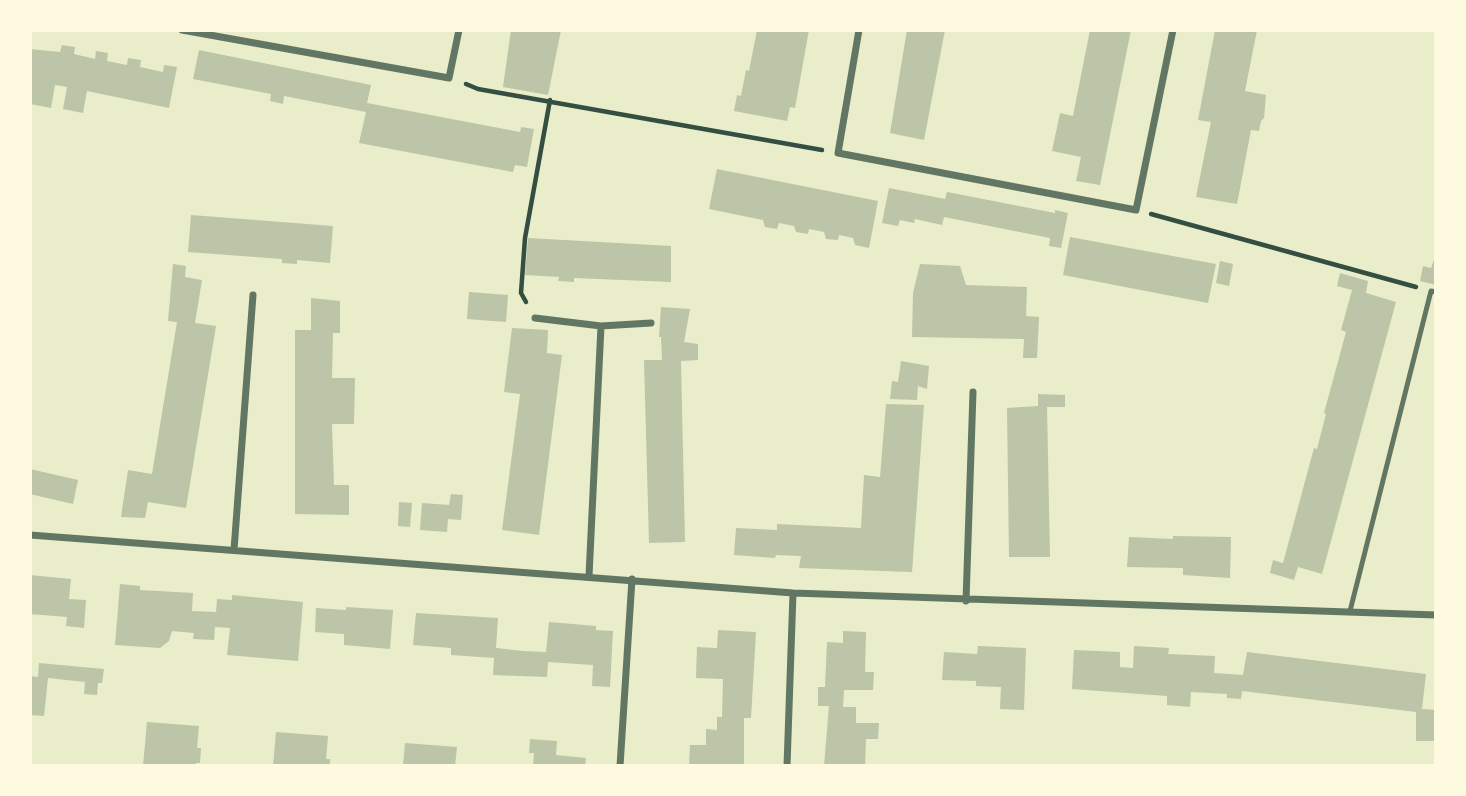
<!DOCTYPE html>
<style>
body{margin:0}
#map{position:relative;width:1466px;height:796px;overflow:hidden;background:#e9edc9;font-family:Lato,sans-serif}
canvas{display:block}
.frame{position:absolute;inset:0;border:32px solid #fefae0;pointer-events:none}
</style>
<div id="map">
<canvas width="1466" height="796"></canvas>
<div class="frame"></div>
</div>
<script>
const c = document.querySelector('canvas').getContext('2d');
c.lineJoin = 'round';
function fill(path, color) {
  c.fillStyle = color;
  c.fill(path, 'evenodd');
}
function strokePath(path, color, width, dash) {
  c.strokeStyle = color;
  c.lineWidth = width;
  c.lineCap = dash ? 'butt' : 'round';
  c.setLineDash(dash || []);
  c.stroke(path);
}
fill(new Path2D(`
 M511,30h50l-13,65 -45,-8z
 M757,30h52l-14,78 -5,-1 -3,14 -53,-10 3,-16 4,1 5,-26 3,1z
 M907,30h38l-21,110 -34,-7z
 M1090,30h41l-31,155 -24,-4 5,-24 -29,-6 8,-38 13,3z
 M1215,30h42l-12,61 21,4 -2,23 -3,3 -2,10 -8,-1 -14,74 -41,-7 15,-75 -13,-2z
 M62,45l13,2 -1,7 21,5 1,-8 12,2 -1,8 20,4 1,-7 13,2 -1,7 23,5 1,-7 13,2 -8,41 -82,-17 -4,22 -20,-4 4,-22 -12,-2 -4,23 -21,-4v-55l30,3z
 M199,50l172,35 -4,18 153,29 1,-5 13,2 -7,38 -12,-2 -2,7 -154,-29 7,-31 -82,-16 -1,8 -13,-3 1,-7 -78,-15z
 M717,169l161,32 -9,47 -14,-3 -2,-7 -14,-3 -1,5 -12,-1 -2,-7 -15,-3 -1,5 -12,-2 -2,-6 -15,-3 -2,6 -12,-2 -2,-7 -54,-11z
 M889,188l56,11 2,-7 108,21v-3l13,3 -7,35 -12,-2 1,-8 -106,-21 -2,8 -27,-6 -1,4 -14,-3 -2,6 -16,-3z
 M191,215l142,11 -3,37 -33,-3v4l-15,-1v-4l-94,-7z
 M1070,237l146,27 -8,39 -145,-28z
 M528,238l143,8v36l-97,-4v4l-16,-1 1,-4 -34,-2z
 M1436,254v31l-16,-4 3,-15 8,2z
 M1220,261l13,3 -4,22 -13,-3z
 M173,264l13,2 -1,11 17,3 -7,43 21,3 -30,182 -38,-6 -3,16 -24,-1 7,-47 24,4 25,-152 -9,-1z
 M920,264l40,2 6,19 61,2 -1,29 13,1 -2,41h-14l1,-19 -112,-2 1,-44z
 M1340,273l28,8 -2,12 30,9 -74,272 -24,-7 -4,13 -24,-7 3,-13 10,3 31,-115 3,1 9,-35 -2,-1 22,-81 -5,-2 11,-40 -15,-4z
 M469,292l39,3 -2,27 -39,-3z
 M311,298l29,3v32h-7l-1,45h23l-1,46h-22l2,61h15v30l-54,-1v-184h16z
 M661,307l29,2 -6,33 14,2v16l-17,1 4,181 -36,1 -5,-183h18l-1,-23h-2z
 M512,328l36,2 -1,23 15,2 -23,180 -37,-5 18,-136 -16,-2z
 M901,361l28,5 -2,23 -9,-3 -1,14 -27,-1 2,-18 6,1z
 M1038,394l27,1v12h-18l3,150h-41l-2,-149 31,-2z
 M886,404l38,1 -12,167 -113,-4 2,-12 -25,-1 -1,3 -41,-3 2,-27 41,2v-6l84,4 3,-53 16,2z
 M30,469l48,11 -5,24 -43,-10z
 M451,494l12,1 -2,25 -13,-1 -1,13 -27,-2 2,-27 27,2z
 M399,502l13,1 -2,24 -12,-1z
 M1173,536l58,1 -1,41 -47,-3v-7l-56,-1 2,-30 44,2z
 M30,575l41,4 -2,20 17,1 -2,28 -18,-2 1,-9 -37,-3z
 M120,584l20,2v4l53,3 -1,18 24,1 1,-13 15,1v-5l71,7 -5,59 -71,-6 3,-27 -15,-1 -1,13 -21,-1 1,-6 -22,-2 -3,10 -9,7 -45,-3z
 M346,607l47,3 -3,39 -46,-4v-11l-29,-2 1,-24 30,2z
 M416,613l82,5 -2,30 27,3 23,1 3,-30 47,4v4l17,1 -3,56 -18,-1 1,-21 -45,-3 -1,15 -54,-2 1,-17 -43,-3v-7l-38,-3z
 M718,630l38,2 -5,86h-7v48h-55l1,-21h16v-16l11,1v-13h5l1,-38 -27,-1 1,-31 20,1z
 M843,631l23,1 -1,40h9l-1,18h-29l-1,17h13v16h23l-1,16h-12l-1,27h-41l5,-60h-11v-19h7l2,-45 16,1z
 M978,646l48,2 -2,62 -24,-1 1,-22 -25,-1v-5l-34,-1 2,-28 33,2z
 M1134,646l35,2 -1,6 47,2 -1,17 29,2 4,-23 179,22 -4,35 14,1v31h-20v-29l-174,-21 -1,8 -14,-1v-4l-36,-2 -1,15 -23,-2v-9l-95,-7 2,-39 46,2v15l13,1z
 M39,663l65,6 -2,14h-4l-1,12 -13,-1 1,-12 -37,-4 -4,38 -14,-1v-39l8,1z
 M147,722l52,4 -2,22h4l-1,15h-4l-1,3h-52z
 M276,732l52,4 -2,23h4v7h-57z
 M530,739l27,2 -1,14 30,3 -1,8h-52l1,-13h-5z
 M405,743l52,4 -2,19h-52z`), '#bcc5a7');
strokePath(new Path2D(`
 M466,84l12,5 344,61
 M1151,214l265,73
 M526,302l-5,-9 4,-55 25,-138`), '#344e41', 4.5);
strokePath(new Path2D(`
 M1350,611l81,-320 5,1`), '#617663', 5);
strokePath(new Path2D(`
 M182,30l267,48 10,-48
 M859,30l-21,123 298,57 37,-180
 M535,318l66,8 -12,250
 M601,326l50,-3
 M30,535l763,58 643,22
 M234,550l19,-255
 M966,601l7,-209
 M620,766l12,-187
 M787,766l6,-173`), '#617663', 7);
</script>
